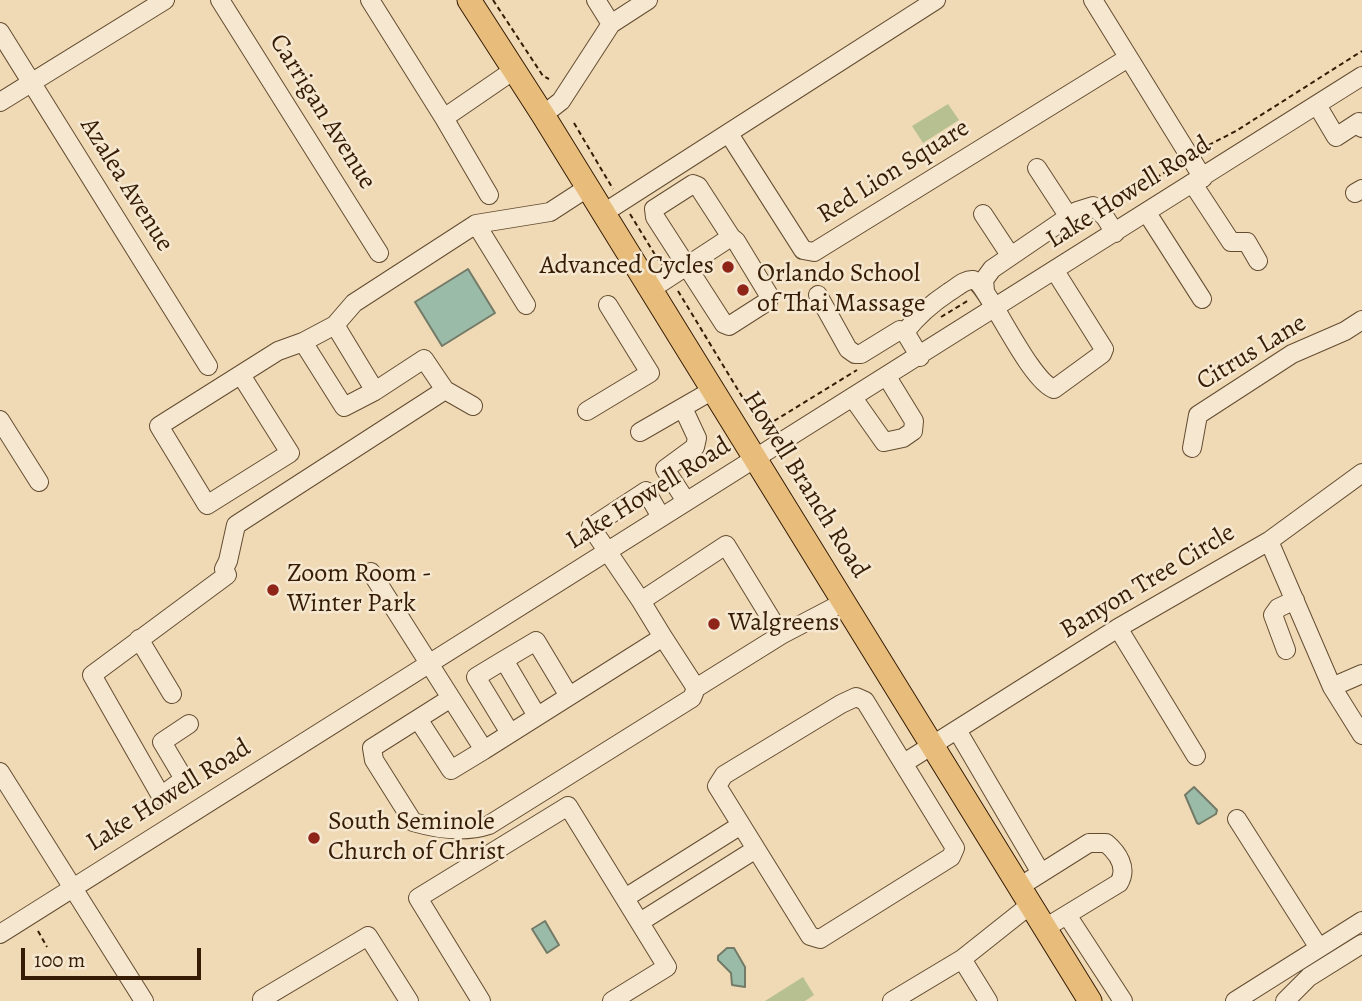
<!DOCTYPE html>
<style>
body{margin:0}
#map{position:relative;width:1362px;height:1001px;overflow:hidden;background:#f0dab6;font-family:Alegreya,serif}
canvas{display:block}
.scale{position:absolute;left:21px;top:948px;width:180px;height:32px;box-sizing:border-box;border:4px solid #361c04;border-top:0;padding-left:9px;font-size:21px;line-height:24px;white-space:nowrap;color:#361c04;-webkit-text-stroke:5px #f5e7d0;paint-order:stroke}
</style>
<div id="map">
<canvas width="1362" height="1001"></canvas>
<div class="scale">100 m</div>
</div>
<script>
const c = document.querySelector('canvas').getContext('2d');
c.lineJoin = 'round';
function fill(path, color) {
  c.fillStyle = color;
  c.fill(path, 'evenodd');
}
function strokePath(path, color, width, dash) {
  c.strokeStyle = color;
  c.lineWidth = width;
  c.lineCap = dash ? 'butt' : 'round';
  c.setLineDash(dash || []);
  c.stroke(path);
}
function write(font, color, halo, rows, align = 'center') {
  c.font = font + ' Alegreya,serif';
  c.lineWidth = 5;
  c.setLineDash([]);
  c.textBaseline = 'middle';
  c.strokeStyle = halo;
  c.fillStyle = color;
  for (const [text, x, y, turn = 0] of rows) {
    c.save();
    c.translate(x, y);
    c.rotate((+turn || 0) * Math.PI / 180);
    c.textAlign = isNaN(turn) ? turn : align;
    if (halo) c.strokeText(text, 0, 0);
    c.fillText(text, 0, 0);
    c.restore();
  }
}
fill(new Path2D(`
 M948,104l11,16 -36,23 -11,-17z
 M803,977l11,18 -9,6h-40z`), '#b6c090');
const water = new Path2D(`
 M468,269l27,44 -53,33 -27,-44z
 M1194,787l23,23 -1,4 -17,10 -2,-1 -12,-28z
 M545,921l14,24 -12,8 -15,-24z
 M727,948h7l11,19v20l-13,-2 -1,-12 -13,-13v-4z`);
fill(water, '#9bbba9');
strokePath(water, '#737b67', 2);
const minor = new Path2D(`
 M220,0l159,253
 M370,0l74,118
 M596,0l15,24
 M1093,0l110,178
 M0,32l208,334
 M0,102l165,-102
 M1317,105l19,32 23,-15 3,6
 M543,115l18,-14 50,-77 37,-24
 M729,134l74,116 11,2 314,-194
 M1037,168l32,49
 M693,184l5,2 33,51 5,4 34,56 -2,4 -39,25 -5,-2 -69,-107 -1,-8z
 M1193,184l38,58h16l11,19
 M1355,193l7,-4
 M489,195l-45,-77 70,-48
 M1147,213l55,86
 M602,214l334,-214
 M983,214l27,41
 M476,224l50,81
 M650,290l81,-53
 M985,291l-1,-11 8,-11 85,-58 16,-5 12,11 10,16
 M818,295l30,54 7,5h6l39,-24 5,2 15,25
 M905,332c13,-17 26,-28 44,-40 7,-4 16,-13 24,-12 14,2 55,100 81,109l48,-35 2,-5 -49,-78
 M303,342l41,65 31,-16
 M241,375l49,78 -83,52 -48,-79 119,-75 25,-9 32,-17
 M853,398l31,44 19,-4 10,-7 1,-10 -27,-44
 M473,406l-28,-16 -21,-31 -49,32 -40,-66 19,-22 122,-79 74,-12 37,-24
 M683,408l14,30 -2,9 -30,22 21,32
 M587,411l63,-38 -42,-68
 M0,420l39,62
 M640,432l73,-42
 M1192,448l6,-33 94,-61 53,-23 17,-11
 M1269,541l63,146 30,48
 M371,572l113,178 179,-113 -22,-36 85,-56 55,90 -85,53 -33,-51
 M641,601l-50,-74 55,-36 15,26
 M1118,628l78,128
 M781,635l63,-33
 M139,639l33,55
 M1286,650l-13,-35 5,-7 17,-8
 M504,660l-28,17 34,56
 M1332,687l30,-13
 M856,697l9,4 90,147 -4,9 -131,82 -10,-3 -93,-150 7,-11 117,-71z
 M451,698l-79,50 2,12 39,62c24,7 52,11 76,3l203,-127 4,-10
 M537,716l-33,-56 32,-19 33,55
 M418,719l33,51 33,-20
 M189,724l-27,18 22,37 -23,17 -69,-121 135,-100 -3,-6 4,-8 8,-36 209,-135
 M957,730l84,143
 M904,763l214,-135 151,-87 93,-68
 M0,772l144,229
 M1237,819l82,129
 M1019,887l70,-44h17c12,10 22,25 13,40l-74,45
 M625,898l116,-73
 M1067,915l56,86
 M640,922l116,-73
 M0,934l1362,-858
 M962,959l26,42
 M264,1001l-2,-2 106,-63 41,65
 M481,1001l-63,-103 150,-92 99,161 -55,34
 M892,1001l70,-42 68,-54
 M1235,1001l127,-80
 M1285,1001l24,-24 53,-33`);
const major = new Path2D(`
 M469,0l74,115 547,886`);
strokePath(minor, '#644c30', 20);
strokePath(major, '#361c04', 25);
strokePath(new Path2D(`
 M493,0l50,76 6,3
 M574,123l39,66
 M1201,149l35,-18 126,-80
 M1115,207l1,-3 60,-39
 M630,214l32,52
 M678,291l77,127 9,6 10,-3 83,-51
 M941,317l28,-17
 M38,931l9,16`), '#361c04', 2, [5, 3.5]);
strokePath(minor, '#f5e7d0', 18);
strokePath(major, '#e8bd7b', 23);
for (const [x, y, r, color] of [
 [728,267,7,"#8f2418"],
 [743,290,7,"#8f2418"],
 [273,590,7,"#8f2418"],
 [714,624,7,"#8f2418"],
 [314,838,7,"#8f2418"]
]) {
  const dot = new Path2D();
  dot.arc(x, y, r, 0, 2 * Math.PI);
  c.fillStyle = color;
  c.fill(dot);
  strokePath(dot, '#f5e7d0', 2.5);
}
write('26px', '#361c04', '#f5e7d0', [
 ["Carrigan Avenue",322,112,58],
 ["Red Lion Square",894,172,-32],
 ["Azalea Avenue",126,185,58],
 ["Lake Howell Road",1129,193,-32],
 ["Citrus Lane",1252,353,-31],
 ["Howell Branch Road",805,485,58],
 ["Lake Howell Road",649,494,-32],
 ["Banyon Tree Circle",1148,582,-31],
 ["Lake Howell Road",169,796,-32]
]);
write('26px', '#361c04', '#f5e7d0', [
 ["Advanced Cycles",714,267,"right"],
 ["Orlando School",757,275],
 ["of Thai Massage",757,305],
 ["Zoom Room -",287,575],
 ["Winter Park",287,605],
 ["Walgreens",728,624],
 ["South Seminole",328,823],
 ["Church of Christ",328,853]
], 'left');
</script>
